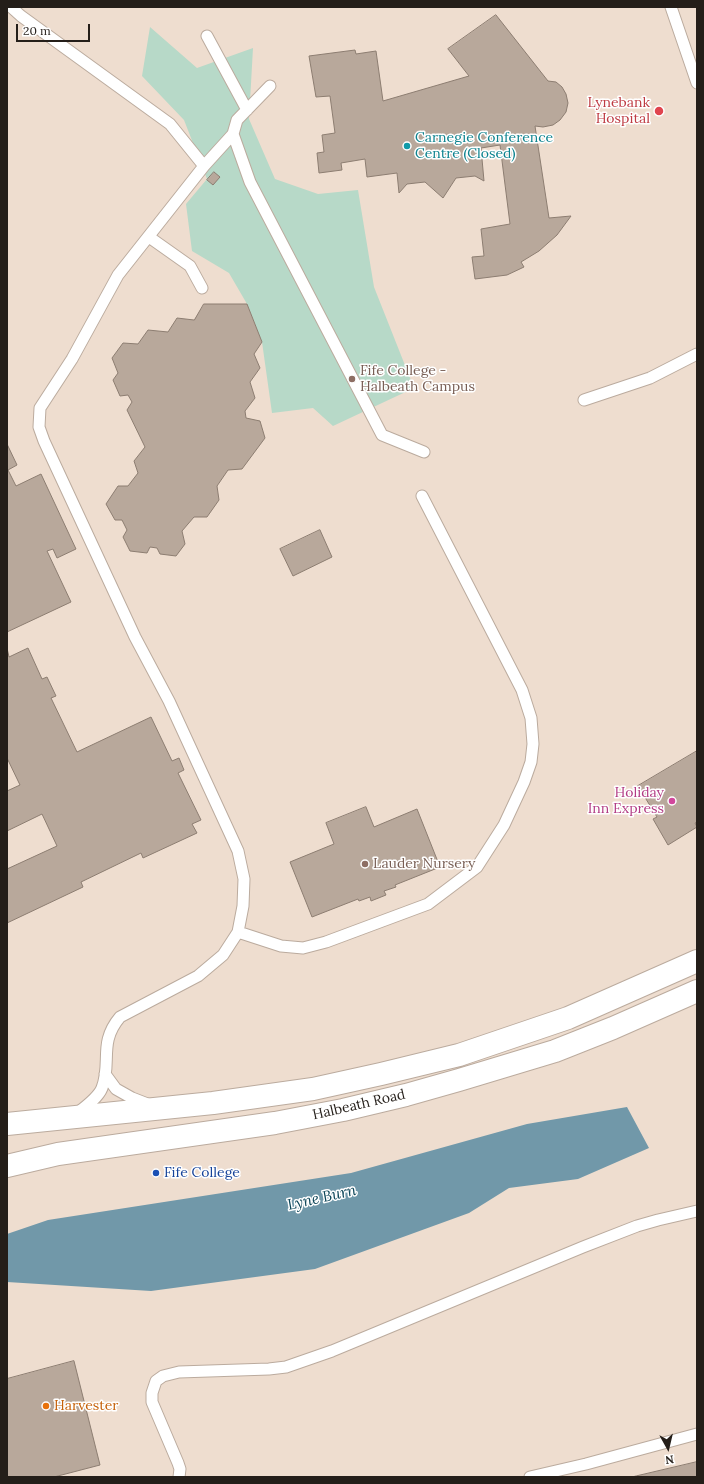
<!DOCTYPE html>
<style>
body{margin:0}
#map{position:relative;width:704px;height:1484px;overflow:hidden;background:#eeddcf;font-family:Lora,serif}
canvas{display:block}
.frame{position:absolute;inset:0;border:8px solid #241e19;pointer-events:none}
.north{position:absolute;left:648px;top:1428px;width:40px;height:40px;-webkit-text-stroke:3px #fff;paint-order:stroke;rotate:172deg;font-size:11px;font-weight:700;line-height:16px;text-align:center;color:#241e19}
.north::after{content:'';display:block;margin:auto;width:14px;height:18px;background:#241e19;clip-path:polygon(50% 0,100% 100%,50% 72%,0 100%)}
.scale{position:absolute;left:16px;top:24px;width:74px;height:18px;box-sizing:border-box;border:2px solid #241e19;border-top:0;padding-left:5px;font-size:12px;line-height:14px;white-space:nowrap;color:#241e19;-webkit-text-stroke:3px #fff;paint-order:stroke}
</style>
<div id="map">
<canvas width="704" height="1484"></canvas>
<div class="frame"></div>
<div class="north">N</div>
<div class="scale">20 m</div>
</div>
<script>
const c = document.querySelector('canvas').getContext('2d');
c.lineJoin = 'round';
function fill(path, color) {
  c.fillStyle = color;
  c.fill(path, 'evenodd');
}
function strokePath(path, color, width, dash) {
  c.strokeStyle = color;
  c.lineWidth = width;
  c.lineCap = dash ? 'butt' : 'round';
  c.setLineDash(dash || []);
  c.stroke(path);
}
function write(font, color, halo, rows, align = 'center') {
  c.font = font + ' Lora,serif';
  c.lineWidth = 3;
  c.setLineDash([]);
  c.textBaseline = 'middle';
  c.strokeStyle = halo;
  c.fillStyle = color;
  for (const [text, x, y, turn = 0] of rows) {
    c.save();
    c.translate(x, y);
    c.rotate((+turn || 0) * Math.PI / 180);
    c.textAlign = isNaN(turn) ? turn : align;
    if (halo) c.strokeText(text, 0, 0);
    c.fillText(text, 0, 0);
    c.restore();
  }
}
fill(new Path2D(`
 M150,27l47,41 56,-20 -4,71 26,60 43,15 40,-4 16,97 40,101 -81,38 -20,-18 -41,5 -10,-71 -15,-38 -18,-31 -37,-22 -6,-47 21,-25 -23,-59 -42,-44z`), '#b7d9c8');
fill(new Path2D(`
 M627,1107l22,41 -71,31 -69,9 -40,25 -154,56 -164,22 -144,-9v-48l41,-14 303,-47 176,-49z`), '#7198a9');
const building = new Path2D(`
 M496,15l52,66 8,1 6,5 4,7 2,9 -2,9 -6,8 -7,5 -10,2 -8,-1 14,92 22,-2 -14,19 -18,16 -18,11 3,5 -17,8 -32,4 -3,-22 12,-1 -3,-27 29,-5 -10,-79 -19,3 3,33 -9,-5 -19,2 -13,20 -18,-16 -18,2 -8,9 -2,-20 -30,4 -2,-18 -24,4 1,7 -23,3 -2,-20 7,-1 -2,-17 13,-2 -5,-37 -14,1 -7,-41 46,-6 1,4 20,-3 7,50 86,-25 -21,-27z
 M214,172l6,5 -7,8 -6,-5z
 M204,304h43l15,38 -8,12 6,14 -10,14 5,16 -10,13 1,7 14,3 5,17 -23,31 -14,1 -11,16 2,14 -12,17h-13l-12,14 3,13 -9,12 -16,-2 -3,-6 -7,-1 -3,6 -17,-2 -7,-14 4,-7 -5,-10h-7l-9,-16 12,-18h10l10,-13 -4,-12 11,-14 -18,-37 5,-8 -4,-7 -8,1 -7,-16 5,-7 -6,-15 11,-15 15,1 10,-14 20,2 9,-14 17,2z
 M7,444l10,21 -9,5 8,16 25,-12 35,75 -19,9 -4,-9 -6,2 24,51 -64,30z
 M320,530l12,27 -39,19 -13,-27z
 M7,648l2,9 19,-9 14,31 5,-2 9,19 -5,2 26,54 74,-35 21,44 7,-3 5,12 -6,3 23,47 -9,4 5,9 -54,25 -2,-5 -60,29 2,5 -76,36v-54l50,-23 -15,-32 -35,17v-40l13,-6 -13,-27z
 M697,751v71l-2,1 2,4 -29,18 -15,-26 4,-2 -19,-31z
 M366,807l8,20 43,-18 23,58 -45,18 1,2 -12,4 2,4 -15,6 -1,-4 -11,4 -1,-2 -46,18 -22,-55 44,-18 -8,-21z
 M74,1361l26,104 -46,12h-47v-98z
 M697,1462v15h-65l4,-1z`);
fill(building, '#b8a89b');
strokePath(building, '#8c7d71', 1);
const service = new Path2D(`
 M11,7l10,9 149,108 34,42
 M671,7l26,76
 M207,36l40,74
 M270,86l-33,34 -4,14 17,48 132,253 42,17
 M149,237l41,29 12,22
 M584,400l66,-22 47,-24
 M238,932l43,14 22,2 23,-6 102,-38 49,-37 27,-42 20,-43 7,-20 2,-18 -2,-26 -9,-28 -100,-194
 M105,1074l11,15 16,9 18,7
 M76,1114c9,-7 22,-16 26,-26 10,-26 -4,-45 18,-71l78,-41 25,-21 15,-23 5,-26 1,-27 -6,-28 -69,-150 -34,-64 -91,-196 -5,-14 1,-19 32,-49 46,-84 86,-109 29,-32
 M179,1477l1,-8 -2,-6 -26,-61v-9l4,-12 7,-5 16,-4 90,-3 17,-2 46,-16 251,-104 54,-21 21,-6 39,-9
 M530,1477l56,-13 111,-30`);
const primary = new Path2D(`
 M7,1124l206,-21 100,-14 68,-15 78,-19 109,-37 129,-57
 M7,1166l51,-12 217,-31 68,-13 63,-15 53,-15 96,-29 58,-23 84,-37`);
strokePath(service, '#bbab9e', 13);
strokePath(primary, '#bbab9e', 24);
strokePath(service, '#fff', 11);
strokePath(primary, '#fff', 22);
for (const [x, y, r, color] of [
 [659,111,5,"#e0444e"],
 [407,146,4,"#0f9aa8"],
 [352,379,4,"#8d6e63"],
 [672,801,4,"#d1479c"],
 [365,864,4,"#8d6e63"],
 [156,1173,4,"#1a4fb4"],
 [46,1406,4,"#e8710a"]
]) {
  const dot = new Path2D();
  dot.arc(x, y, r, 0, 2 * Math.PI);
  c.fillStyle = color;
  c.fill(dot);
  strokePath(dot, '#fff', 1.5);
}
write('14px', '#be3a42', '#fff', [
 ["Lynebank",650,103],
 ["Hospital",650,119]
], 'right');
write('14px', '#0d838f', '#fff', [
 ["Carnegie Conference",415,138],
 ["Centre (Closed)",415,154]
], 'left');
write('14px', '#785e54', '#fff', [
 ["Fife College -",360,371],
 ["Halbeath Campus",360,387],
 ["Lauder Nursery",373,864]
], 'left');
write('14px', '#b23c85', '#fff', [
 ["Holiday",664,793],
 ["Inn Express",664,809]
], 'right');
write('14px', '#241e19', '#fff', [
 ["Halbeath Road",359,1105,-13]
]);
write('14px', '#164399', '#fff', [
 ["Fife College",164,1173]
], 'left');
write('14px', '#c56008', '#fff', [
 ["Harvester",54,1406]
], 'left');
write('italic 15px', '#0c4558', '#fff', [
 ["Lyne Burn",322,1198,-13]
]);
</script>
